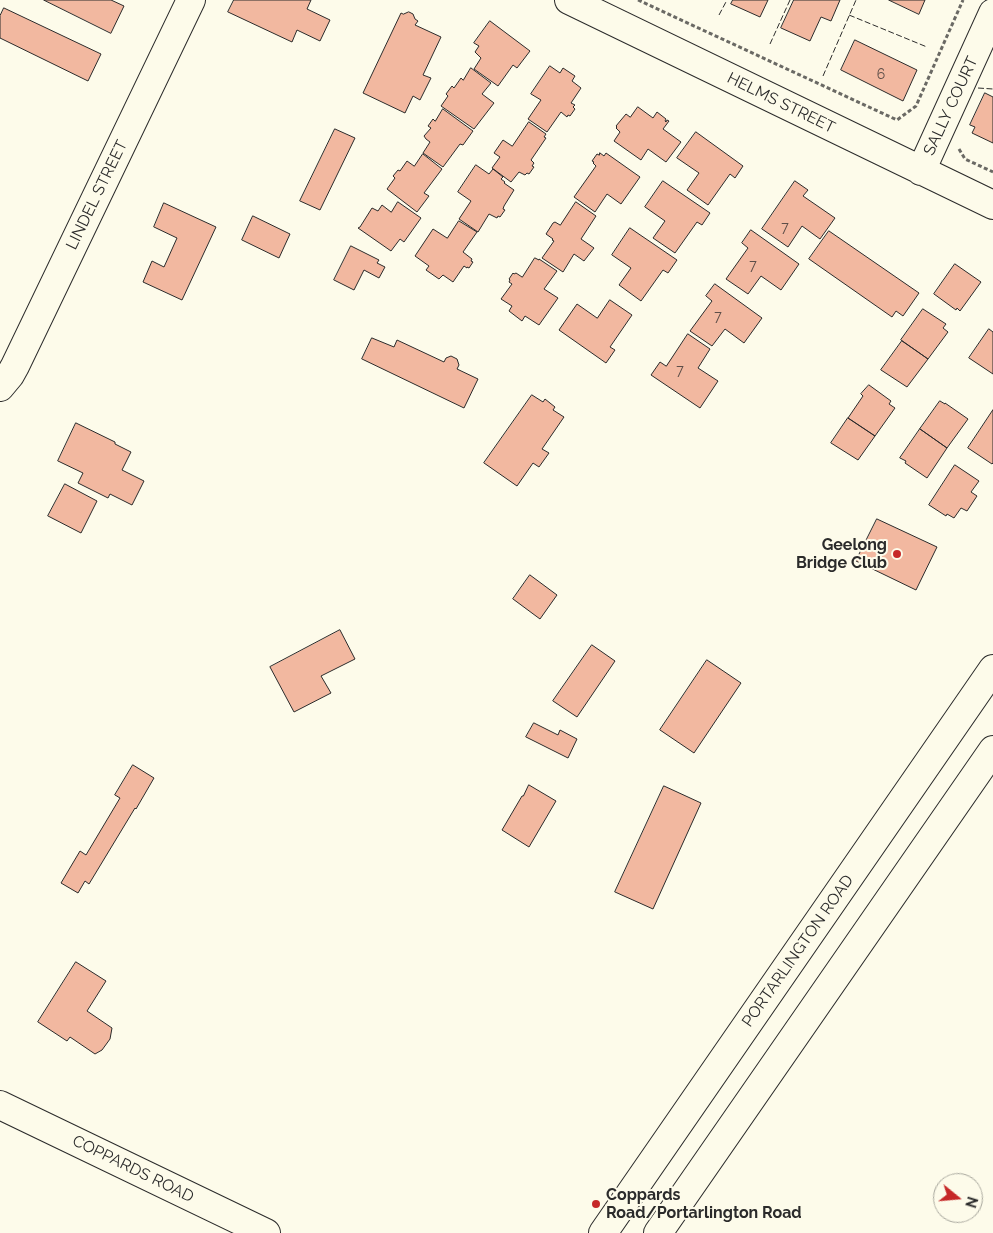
<!DOCTYPE html>
<style>
body{margin:0}
#map{position:relative;width:993px;height:1233px;overflow:hidden;background:#fdfbea;font-family:Raleway,sans-serif}
canvas{display:block}
.north{position:absolute;left:933px;top:1173px;width:50px;height:50px;box-sizing:border-box;background:#fdfbea;border:1px solid #a9a89e;border-radius:50%;rotate:107deg;font-size:14px;font-weight:700;line-height:20px;text-align:center;color:#2b2b2b}
.north::after{content:'';display:block;margin:auto;width:18px;height:22px;background:#c62828;clip-path:polygon(50% 0,100% 100%,50% 72%,0 100%)}
</style>
<div id="map">
<canvas width="993" height="1233"></canvas>
<div class="north">N</div>
</div>
<script>
const c = document.querySelector('canvas').getContext('2d');
c.lineJoin = 'round';
function fill(path, color) {
  c.fillStyle = color;
  c.fill(path, 'evenodd');
}
function strokePath(path, color, width, dash) {
  c.strokeStyle = color;
  c.lineWidth = width;
  c.lineCap = dash ? 'butt' : 'round';
  c.setLineDash(dash || []);
  c.stroke(path);
}
function write(font, color, halo, rows, align = 'center') {
  c.font = font + ' Raleway,sans-serif';
  c.lineWidth = 4;
  c.setLineDash([]);
  c.textBaseline = 'middle';
  c.strokeStyle = halo;
  c.fillStyle = color;
  for (const [text, x, y, turn = 0] of rows) {
    c.save();
    c.translate(x, y);
    c.rotate((+turn || 0) * Math.PI / 180);
    c.textAlign = isNaN(turn) ? turn : align;
    if (halo) c.strokeText(text, 0, 0);
    c.fillText(text, 0, 0);
    c.restore();
  }
}
const building = new Path2D(`
 M44,0h67l13,6 -13,27z
 M234,0h77l-4,9 23,11 -10,21 -23,-11 -5,12 -64,-30z
 M733,0h35l-8,17 -29,-13z
 M794,0h46l-9,21 -10,-4 -11,24 -29,-13z
 M889,0h36l-6,14z
 M4,8l97,46 -13,27 -88,-43v-22z
 M409,12l4,2 2,5 3,2 -3,4 26,12 -18,38 8,3 -11,22 -7,-4 -8,17 -42,-20 38,-80 2,1z
 M490,21l40,30 -13,17 -4,-3 -15,21 -24,-17 7,-11 -6,-6 4,-6 -5,-3z
 M855,40l62,30 -14,31 -62,-31z
 M550,66l10,7 3,-5 12,8 -3,5 9,7 -10,15 4,2 -2,2 2,2 -5,7 -2,-1 -1,2 -6,-5 -14,20 -19,-13 13,-19 -10,-6z
 M471,68l20,15 -9,11 12,9 -20,26 -33,-23 7,-10 -2,-2 6,-8 2,2 7,-10 2,2z
 M985,93l8,4v46l-21,-10 3,-6 -5,-2z
 M638,107l15,11 4,-6 9,7 -1,2 1,1 1,-2 2,1 -6,8 18,13 -15,20 -18,-13 -7,11 -27,-19 6,-9 -4,-4 1,-1 -1,-1 10,-12 4,3z
 M443,109l30,22 -10,14 -3,-1 -17,23 -20,-14 7,-11 -4,-3 -2,-3 7,-8 -3,-2 5,-7 2,2z
 M529,122l17,12 -2,3 2,1 -15,22 3,3 -2,3 2,1 -5,7 -2,-1 -2,2 -6,-3 -8,10 -19,-14 8,-11 -6,-4 9,-13 9,6z
 M335,129l20,9 -35,72 -20,-9z
 M696,132l47,34 -8,12 -5,-4 -22,31 -21,-15 12,-17 -22,-15z
 M600,153l4,3 2,-3 34,24 -19,27 -14,-10 -12,18 -21,-15 22,-31 -3,-3 1,-1 -2,-1 5,-7 2,1z
 M423,154l19,15 -18,24 5,3 -12,16 -30,-23 8,-11 -2,-2 5,-6 2,1 7,-10 7,5z
 M476,165l13,9 4,-5 10,8 -2,2 4,3 -1,1 10,7 -10,16 -1,3 2,1 -5,7 -2,-1 -1,2 -8,-4 -11,18 -19,-13 12,-18 -13,-9z
 M663,181l47,32 -8,12 -5,-3 -22,31 -22,-15 12,-17 -20,-14z
 M795,181l13,9 -5,6 32,22 -15,21 -18,-13 -14,21 -26,-18z
 M398,202l23,16 -17,24 -4,-3 -9,12 -33,-23 2,-1 12,-19 6,3 4,-6 9,7z
 M576,202l20,14 -15,23 13,9 -10,13 -10,-7 -11,18 -21,-14 12,-17 -2,-1 1,-1 -7,-5 7,-11 2,-1 5,3z
 M164,203l52,24 -34,73 -39,-18 9,-21 12,6 13,-29 -23,-11z
 M253,216l37,18 -11,24 -37,-18z
 M459,221l18,11 -14,20 9,7 -1,2 2,1 -4,6 -2,-1v1l-3,-2 -11,16 -10,-7 -4,4 -13,-9 3,-4 -14,-10 18,-27 14,9z
 M630,228l47,32 -9,13 -5,-3 -22,31 -22,-16 12,-17 -19,-13z
 M751,230l48,34 -18,26 -20,-14 -13,18 -22,-15 22,-31 -6,-5z
 M829,231l90,62 -16,23 -7,-5 -4,6 -83,-58z
 M351,246l28,14 -2,3 8,4 -6,11 -15,-8 -10,20 -20,-10z
 M535,258l4,2v-1l18,12 -13,18 14,9 -19,27 -14,-9 -3,5 -13,-10 3,-5 -11,-7 11,-15 -3,-2 1,-2 -1,-1 4,-6 1,1 2,-1 6,4z
 M955,264l26,18 -21,29 -3,-3 -1,2 -22,-16z
 M715,284l47,34 -18,25 -19,-14 -13,17 -22,-15 22,-30 -6,-5z
 M610,300l22,15 -22,32 5,3 -9,13 -47,-33 18,-26 20,14z
 M923,309l23,15 -3,4 5,4 -20,27 -27,-19z
 M989,329l4,3v42l-24,-16z
 M688,334l22,15 -12,19 20,13 -18,27 -49,-33 9,-13 6,4z
 M372,338l22,9 3,-7 47,22 2,-4 5,-2 6,3 2,6 -2,4 21,10 -14,29 -102,-49z
 M902,341l26,18 -21,28 -26,-17z
 M869,385l22,16 -2,3 6,4 -20,28 -27,-18 15,-22 -2,-2z
 M532,395l11,7 2,-3 10,8 -2,3 11,7 -22,32 7,4 -10,14 -6,-4 -16,23 -33,-23z
 M940,401l5,3v-1l23,16 -21,29 -27,-19z
 M993,410v53l-1,1 -24,-16z
 M848,418l27,18 -17,24 -27,-17z
 M76,423l39,19v2l16,8 -9,18 22,11 -12,24 -22,-11 -2,4 -30,-15 5,-10 -25,-12z
 M920,429l27,19 -20,30 -22,-15 1,-2 -6,-3z
 M955,465l24,16 -8,11 6,4 -10,15 -6,-3 -7,10 -7,-4 -1,2 -17,-11z
 M65,484l32,17 -16,32 -33,-17z
 M877,519l60,28 -21,43 -60,-29z
 M530,575l27,20 -17,24 -27,-20z
 M340,630l15,29 -34,17 10,17 -37,19 -24,-45z
 M592,645l23,16 -38,56 -24,-16z
 M707,660l34,23 -47,70 -34,-23z
 M534,723l24,12 2,-5 17,9 -9,19 -42,-21z
 M133,765l21,13 -18,31 -1,-1 -46,76 -4,-3 -7,12 -17,-10 19,-32 6,4 34,-57 -5,-3z
 M529,785l27,16 -27,46 -27,-17 20,-34h1z
 M664,786l37,17 -48,106 -38,-17z
 M76,962l30,19 -19,30 25,17 -2,11 -8,11 -7,4 -25,-17 -3,4 -29,-19z`);
fill(building, '#f2b8a0');
strokePath(building, '#2b2b2b', 1);
const minor = new Path2D(`
 M569,0l424,205
 M921,171l72,-158
 M0,387l10,-12 5,-9 176,-366
 M0,1105l266,128`);
const major = new Path2D(`
 M603,1233l390,-564
 M658,1233l335,-483`);
strokePath(minor, '#2b2b2b', 30);
strokePath(major, '#2b2b2b', 30);
strokePath(new Path2D(`
 M638,0l259,120 19,-14 47,-106
 M959,149l6,10 28,13`), '#6a6964', 3, [4, 2.5]);
strokePath(minor, '#fdfbea', 28);
strokePath(major, '#fdfbea', 28);
strokePath(new Path2D(`
 M719,15l8,-15
 M849,15l78,32
 M770,44l20,-44
 M823,76l33,-76
 M978,88l15,1`), '#2b2b2b', 1, [6, 2.5]);
for (const [x, y, r, color] of [
 [897,554,5,"#c62828"],
 [596,1204,5,"#c62828"]
]) {
  const dot = new Path2D();
  dot.arc(x, y, r, 0, 2 * Math.PI);
  c.fillStyle = color;
  c.fill(dot);
  strokePath(dot, '#fdfbea', 2);
}
write('14px', '#5d4e48', null, [
 ["6",881,75],
 ["7",785,228],
 ["7",753,266],
 ["7",718,317],
 ["7",680,371]
]);
write('16px', '#2b2b2b', '#fdfbea', [
 ["HELMS STREET",781,103,26],
 ["SALLY COURT",951,106,-65],
 ["LINDEL STREET",97,195,-64],
 ["PORTARLINGTON ROAD",798,951,-55],
 ["COPPARDS ROAD",133,1169,26]
]);
write('bold 16px', '#2b2b2b', '#fdfbea', [
 ["Geelong",887,545],
 ["Bridge Club",887,563],
 ["Coppards",606,1195,"left"],
 ["Road/Portarlington Road",606,1213,"left"]
], 'right');
</script>
